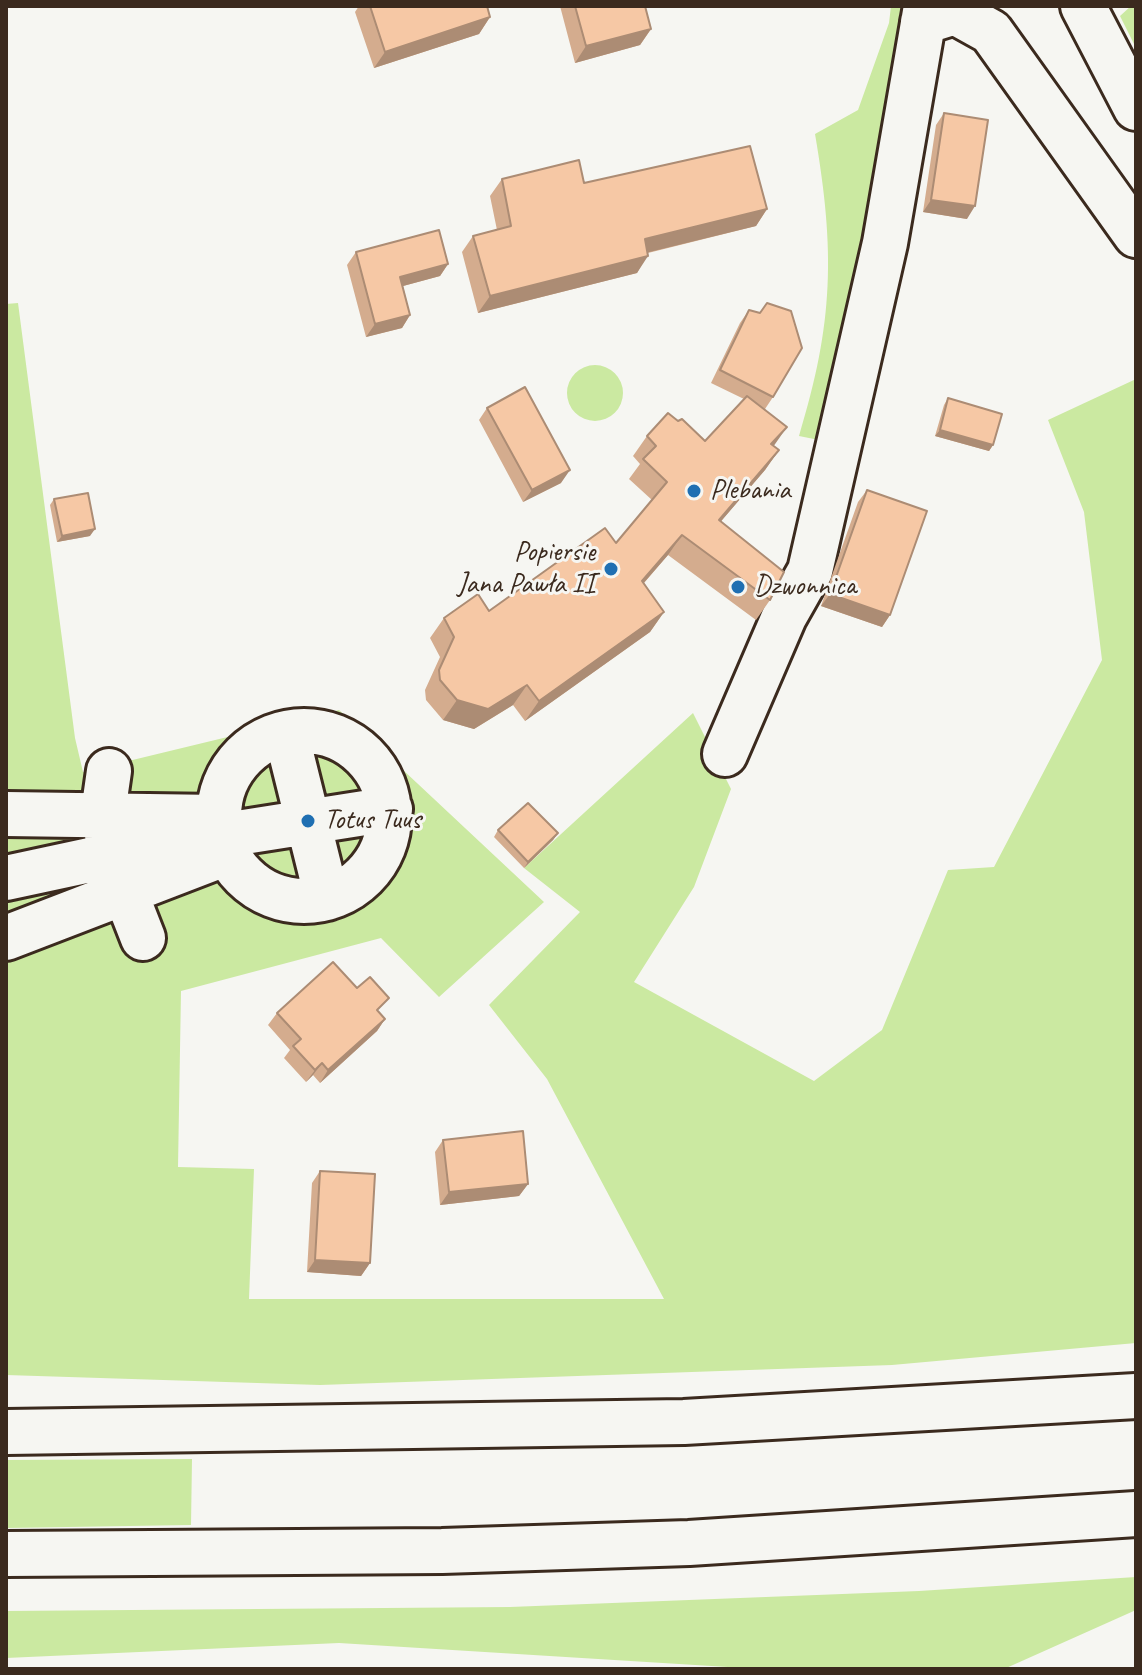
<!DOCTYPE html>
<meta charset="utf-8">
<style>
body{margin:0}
#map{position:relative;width:1142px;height:1675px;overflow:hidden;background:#f6f6f2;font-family:Caveat,sans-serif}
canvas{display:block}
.frame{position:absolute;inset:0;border:8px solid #3b2a1e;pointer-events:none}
</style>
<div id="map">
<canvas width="1142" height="1675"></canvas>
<div class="frame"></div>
</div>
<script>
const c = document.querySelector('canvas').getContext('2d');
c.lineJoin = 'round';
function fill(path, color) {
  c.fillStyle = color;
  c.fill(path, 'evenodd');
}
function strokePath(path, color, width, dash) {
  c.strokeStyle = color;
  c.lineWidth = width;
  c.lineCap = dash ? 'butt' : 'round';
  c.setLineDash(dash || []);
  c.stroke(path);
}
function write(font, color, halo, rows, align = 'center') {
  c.font = font + ' Caveat,sans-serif';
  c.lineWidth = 6;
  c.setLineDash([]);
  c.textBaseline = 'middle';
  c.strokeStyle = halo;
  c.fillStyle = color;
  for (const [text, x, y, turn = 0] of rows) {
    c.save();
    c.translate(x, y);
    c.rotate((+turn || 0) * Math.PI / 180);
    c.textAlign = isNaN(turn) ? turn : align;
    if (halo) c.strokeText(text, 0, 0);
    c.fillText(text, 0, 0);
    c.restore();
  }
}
fill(new Path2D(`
 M891,6h20l-50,282 -42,152 -20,-4c35,-114 36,-185 16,-302l43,-24 31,-87z
 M1131,6h5v42l-16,-32z
 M18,303l57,435 8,34 256,-62 205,192 -105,95 -58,-59 -200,53 -3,176 76,2 -5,130h415l-117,-220 -58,-74 91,-93 -56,-44 169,-155 38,76 -37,98 -60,95 180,99 68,-51 66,-160 46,-3 108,-207 -18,-148 -36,-92 88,-41v964l-244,22 -572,20 -314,-10v-1071z
 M567 393a28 28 0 1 1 56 0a28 28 0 1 1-56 0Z
 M192,1459l-1,66 -185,3v-68z
 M1136,1577v33l-132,59h-244l-421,-26 -333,15v-47l504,-4 409,-16z`), '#cbe9a1');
const minor = new Path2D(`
 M1083,6l53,102
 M923,22l32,-10 36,20 145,203
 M219 816a85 85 0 1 1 170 0a85 85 0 1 1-170 0Z
 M286,733l41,165
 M725,754l59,-137 26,-46 75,-328 41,-237
 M109,771l-6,42 8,43 32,82
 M6,814l213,3
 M6,878l149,-32 235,-37
 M6,938l221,-85`);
const highway = new Path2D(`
 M6,1432l678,-10 452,-26
 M6,1554l436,-3 247,-8 447,-29`);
strokePath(minor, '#3b2a1e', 50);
strokePath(highway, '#3b2a1e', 50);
strokePath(minor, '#f6f6f2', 44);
strokePath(highway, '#f6f6f2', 44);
fill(new Path2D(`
 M359,6h128l3,11 -11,17 -105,34 -19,-56z
 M560,6h85l6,23 -11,16 -65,18z
 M944,113l23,106 -44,-7 13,-87z
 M502,179l82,4 183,26 -11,17 -108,27 -11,20 -159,40 -16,-61 11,-16 24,-6 -7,-34z
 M356,252l92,12 -8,12 -37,10 7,29 -8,13 -36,9 -19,-72z
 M767,303l6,94 -8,12 9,37 5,4 -14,20 -44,51 49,79 -14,20 -88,-65 -24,28 20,29 -14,20 -125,89 -12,-16 -39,24 -31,-9 -17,-20 -1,-10 15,-33 -10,-19 14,-20 45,-7 127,-68 36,-43 -23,-21 11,-15 -7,-8 14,-20 31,-15 27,20 39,-42 -33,-16 29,-60 9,-13 11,3z
 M948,398l45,47 -4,6 -54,-15 9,-31z
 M487,408l74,75 -38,19 -44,-82z
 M867,490l23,125 -8,12 -61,-21 37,-104z
 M54,499l36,37 -33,6 -7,-37z
 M498,830l60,3 -5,7 -29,28 -30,-31z
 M379,1012l6,7 -8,12 -57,52 -7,-8 -7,7 -22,-24 6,-8 -22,-25 9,-12z
 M443,1140l85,44 -9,12 -79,9 -5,-53z
 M320,1171l50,92 -9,13 -54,-4 5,-89z`), '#d4ac8e');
fill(new Path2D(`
 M490,17l-11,17 -105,34 11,-16z
 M651,29l-11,16 -65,18 11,-17z
 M931,200l44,6 -8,13 -44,-7z
 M767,209l-11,17 -123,30 12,-17z
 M648,256l-11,17 -159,40 12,-17z
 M448,264l-8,12 -48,13 8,-12z
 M410,315l-8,13 -36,9 9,-13z
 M787,427l-14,20 -2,-3z
 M940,430l53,15 -4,6 -54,-15z
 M779,450l-14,20 -60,70 14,-20z
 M570,470l-9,13 -38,19 9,-12z
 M95,529l-5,7 -33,6 5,-6z
 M682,535l-14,20 -40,46 14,-20z
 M830,594l60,21 -8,12 -61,-21z
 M664,612l-14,20 -125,89 14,-20z
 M527,685l-14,20 -39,24 -31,-9 14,-20z
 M558,833l-5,7 -29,28 4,-6z
 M385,1019l-8,12 -57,52 8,-13z
 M322,1063l-9,12 -7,7 9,-12z
 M528,1184l-9,12 -79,9 9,-13z
 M315,1260l55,3 -9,13 -54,-4z`), '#ac8c74');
const building = new Path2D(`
 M370,6h117l3,11 -105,35z
 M575,6h70l6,23 -65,17z
 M944,113l44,7 -13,86 -44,-6z
 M750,146l17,63 -122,30 3,17 -158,40 -17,-60 38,-10 -9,-47 77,-19 5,23z
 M439,230l9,34 -48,13 10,38 -35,9 -19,-72z
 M767,303l24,8 11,37 -29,49 -53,-27 29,-60 11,3z
 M525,387l45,83 -38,20 -45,-82z
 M747,396l40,31 -16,17 8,6 -60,70 65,52 -14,28 -88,-65 -40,46 22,31 -125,89 -12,-16 -39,24 -31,-9 -17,-20 -1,-10 15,-33 -10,-19 34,-24 11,17 116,-83 11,15 51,-61 -24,-23 13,-13 -9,-10 21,-23 10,8 4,-2 23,22z
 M948,398l54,16 -9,31 -53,-15z
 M867,490l60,21 -37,104 -60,-21z
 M88,493l7,36 -33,7 -8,-37z
 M528,803l30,30 -30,29 -30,-32z
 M333,962l24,26 13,-11 19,21 -12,12 8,9 -57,51 -6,-7 -7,7 -22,-24 8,-7 -24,-26z
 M523,1131l5,53 -79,8 -6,-52z
 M320,1171l55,3 -5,89 -55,-3z`);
fill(building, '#f6c8a5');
strokePath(building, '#ac8c74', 2);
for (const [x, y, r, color] of [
 [694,491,8,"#1f6fb2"],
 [611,569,8,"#1f6fb2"],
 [738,587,8,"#1f6fb2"],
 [308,821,8,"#1f6fb2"]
]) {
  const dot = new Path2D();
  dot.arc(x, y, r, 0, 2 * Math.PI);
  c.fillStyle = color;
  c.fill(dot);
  strokePath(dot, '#f6f6f2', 3);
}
write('28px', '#3b2a1e', '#f6f6f2', [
 ["Plebania",710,491],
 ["Popiersie",595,553,"right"],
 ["Jana Pawła II",595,585,"right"],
 ["Dzwonnica",754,587],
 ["Totus Tuus",324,821]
], 'left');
</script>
